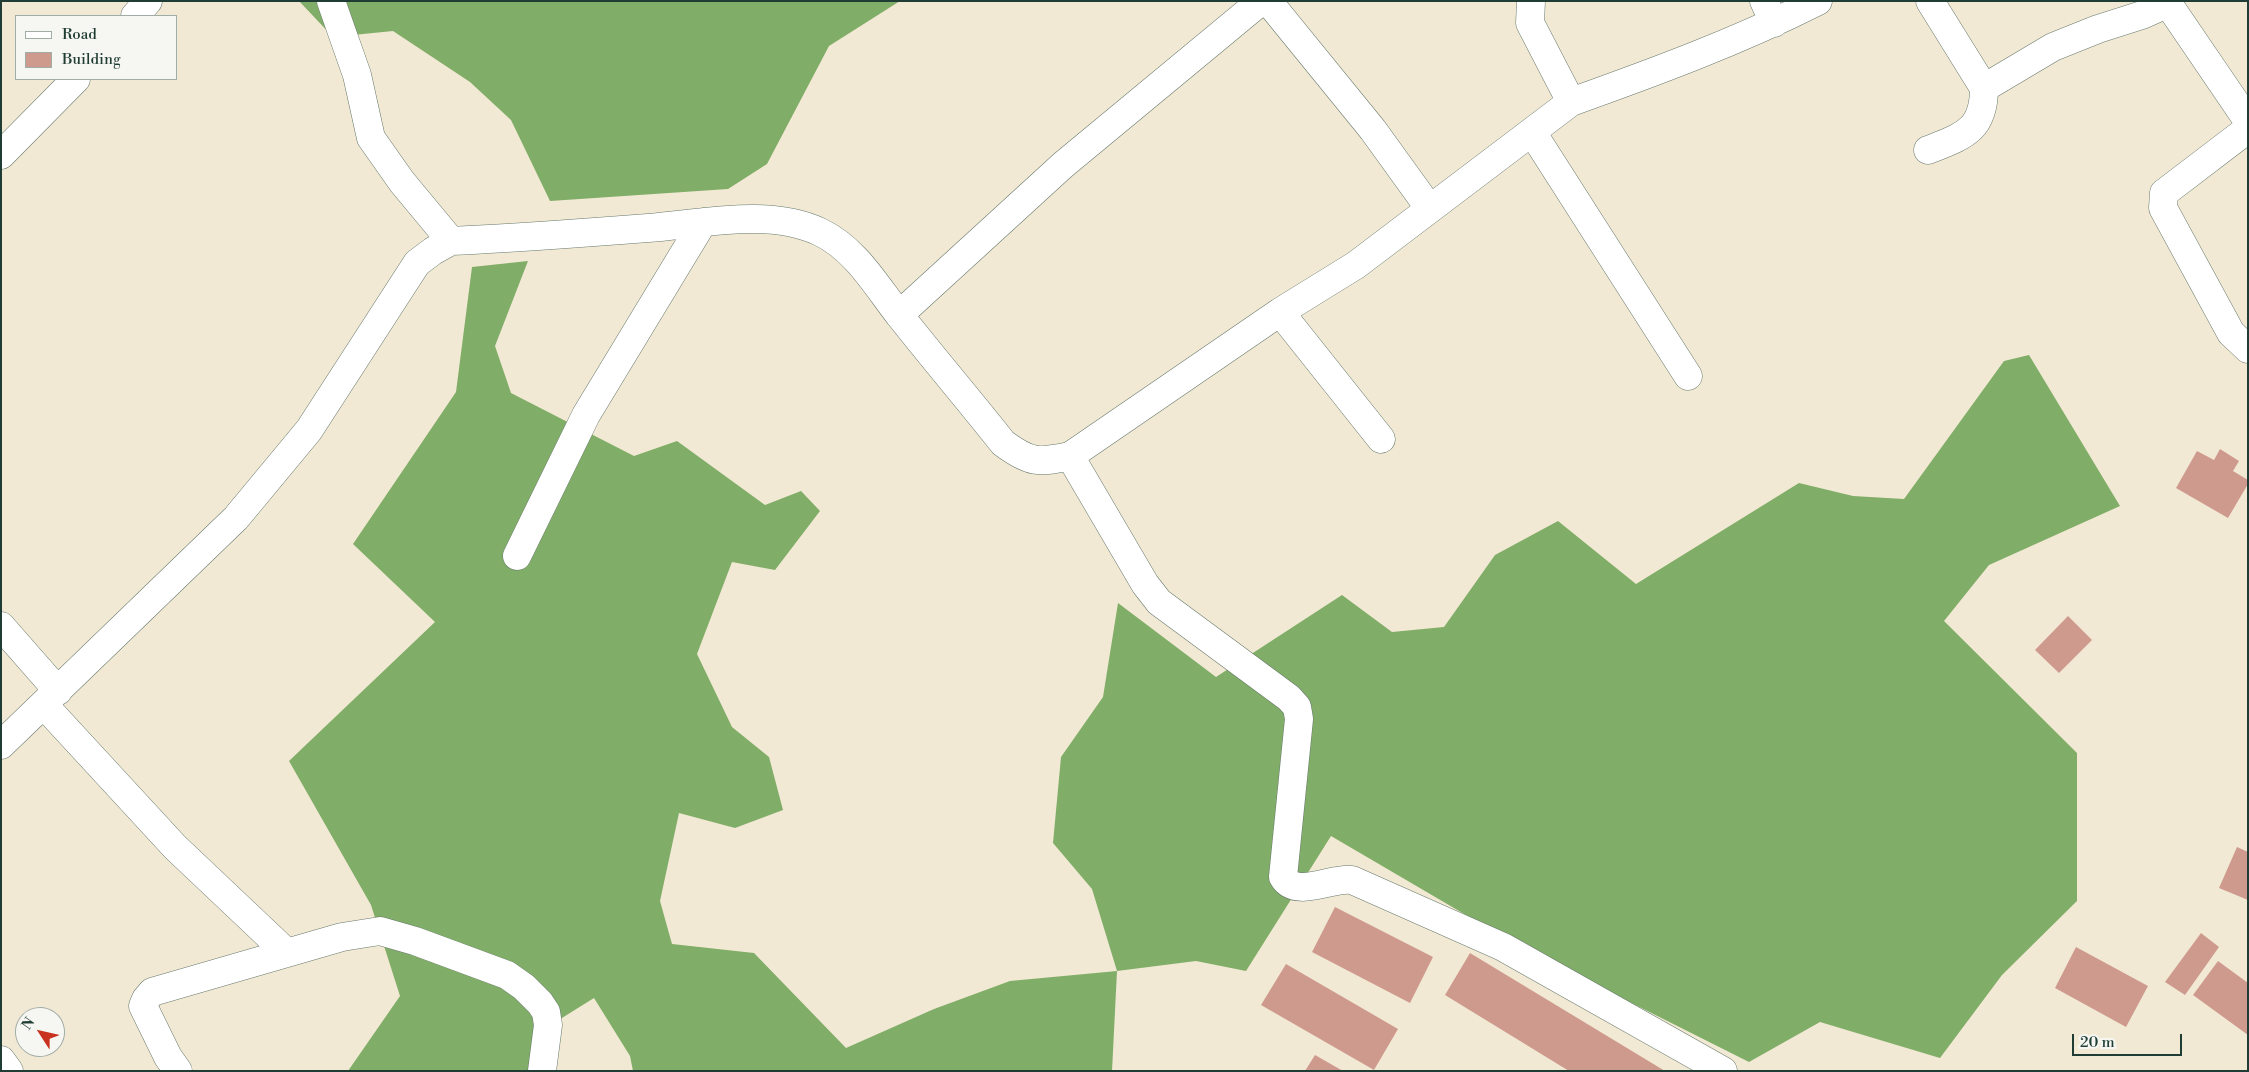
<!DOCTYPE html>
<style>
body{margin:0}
#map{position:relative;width:2249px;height:1072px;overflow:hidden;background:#f1e9d4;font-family:"Libre Bodoni",serif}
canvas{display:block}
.frame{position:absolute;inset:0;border:2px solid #1f3d34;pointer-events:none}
.legend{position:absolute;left:15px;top:15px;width:162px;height:65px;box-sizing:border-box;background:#f6f6f2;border:1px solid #a0aca6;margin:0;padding:6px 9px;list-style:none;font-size:15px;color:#1f3d34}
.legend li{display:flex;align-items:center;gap:10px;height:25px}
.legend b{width:25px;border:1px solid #a0aca6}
.north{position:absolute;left:15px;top:1007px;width:50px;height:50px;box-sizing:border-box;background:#f6f6f2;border:1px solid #a0aca6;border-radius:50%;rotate:305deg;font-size:14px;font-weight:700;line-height:20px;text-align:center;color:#1f3d34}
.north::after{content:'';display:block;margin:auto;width:18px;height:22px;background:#c8321e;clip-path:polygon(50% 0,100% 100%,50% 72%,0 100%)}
.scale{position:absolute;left:2072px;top:1034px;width:110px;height:22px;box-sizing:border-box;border:2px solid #1f3d34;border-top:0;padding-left:6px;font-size:15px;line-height:18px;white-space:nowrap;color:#1f3d34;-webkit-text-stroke:4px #f6f6f2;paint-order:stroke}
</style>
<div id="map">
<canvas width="2249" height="1072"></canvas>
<div class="frame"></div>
<ul class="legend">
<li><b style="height:6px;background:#fff"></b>Road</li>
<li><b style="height:14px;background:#cf9a8e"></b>Building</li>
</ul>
<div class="north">N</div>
<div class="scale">20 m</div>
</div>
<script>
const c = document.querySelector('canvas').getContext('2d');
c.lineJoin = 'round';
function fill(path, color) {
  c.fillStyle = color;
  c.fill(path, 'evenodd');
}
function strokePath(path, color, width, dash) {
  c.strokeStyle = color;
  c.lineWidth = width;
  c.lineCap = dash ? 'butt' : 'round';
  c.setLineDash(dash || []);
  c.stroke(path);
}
fill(new Path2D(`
 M299,1h601l-71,45 -62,118 -39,25 -178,12 -39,-81 -41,-38 -77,-51 -60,6z
 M528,261l-33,85 16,47 123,63 43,-15 88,64 36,-14 19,20 -45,59 -43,-8 -35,92 35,73 37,30 14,53 -48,18 -56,-15 -19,88 12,43 82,9 92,95 88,-39 76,-28 107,-10 -25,-82 -39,-46 8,-86 42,-60 15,-94 98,74 126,-82 50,37 52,-5 51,-72 63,-34 78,63 163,-101 54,13 51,3 100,-138 25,-6 91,151 -131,59 -45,56 133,132v148l-75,74 -62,83 -120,-36 -71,40 -225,-113 -193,-113 -85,135 -50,-10 -79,10 -5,100h-479l-3,-15 -36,-58 -61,38 -3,35h-182l52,-75 -29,-91 -82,-144 146,-139 -82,-78 103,-152 16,-125z`), '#80ad67');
fill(new Path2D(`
 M2220,449l19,12 -6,10 15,9v4l-20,34 -52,-30 21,-37 17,9z
 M2068,616l24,24 -33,33 -24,-23z
 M2237,847l11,5v48l-29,-12z
 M1335,907l98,50 -23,46 -98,-51z
 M2201,933l18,14 -34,48 -20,-13z
 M2076,947l72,39 -22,41 -71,-39z
 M1470,953l195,118h-96l-124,-76z
 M2218,961l30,22v52l-55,-40z
 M1286,964l112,65 -24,41 -113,-65z
 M1315,1055l28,16h-38z`), '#cf9a8e');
const minor = new Path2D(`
 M331,1l26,74 14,63 31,44 49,59
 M1268,1l105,129 57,79
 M1531,1l-1,22 41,79c84,-30 168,-61 247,-101
 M1764,1l10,22
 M1930,1l54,87 69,-41 45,-18 44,-14 18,-8 8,-6
 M2167,2l81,119
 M135,16l13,-15
 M2248,129l-84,64 -1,15 68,125 17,16
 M1532,132l156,244
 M1928,150c35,-14 56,-19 56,-62
 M1,155l75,-76
 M1280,312l101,127
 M899,315l164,-150 198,-164
 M1070,456l75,128 14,18 130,96 8,9 2,12 -16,158c13,22 49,0 69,3l151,67 220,124
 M517,556l69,-141 117,-193
 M1,626l57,65
 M44,705l131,142 112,106
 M1,745l235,-227 73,-88 108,-167 16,-12 18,-10c66,-3 132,-8 197,-13 54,-4 121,-20 172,4 36,17 57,55 80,84 34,43 69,84 103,127 27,20 35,20 67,13l210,-144 76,-47 215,-163
 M1,1060l8,11
 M178,1071l-10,-14 -25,-51 3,-7 6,-7 190,-55 38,-6 35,10 92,34 17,12 16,16 6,9 2,13 -6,46`);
strokePath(minor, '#68796c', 29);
strokePath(minor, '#fff', 28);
</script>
